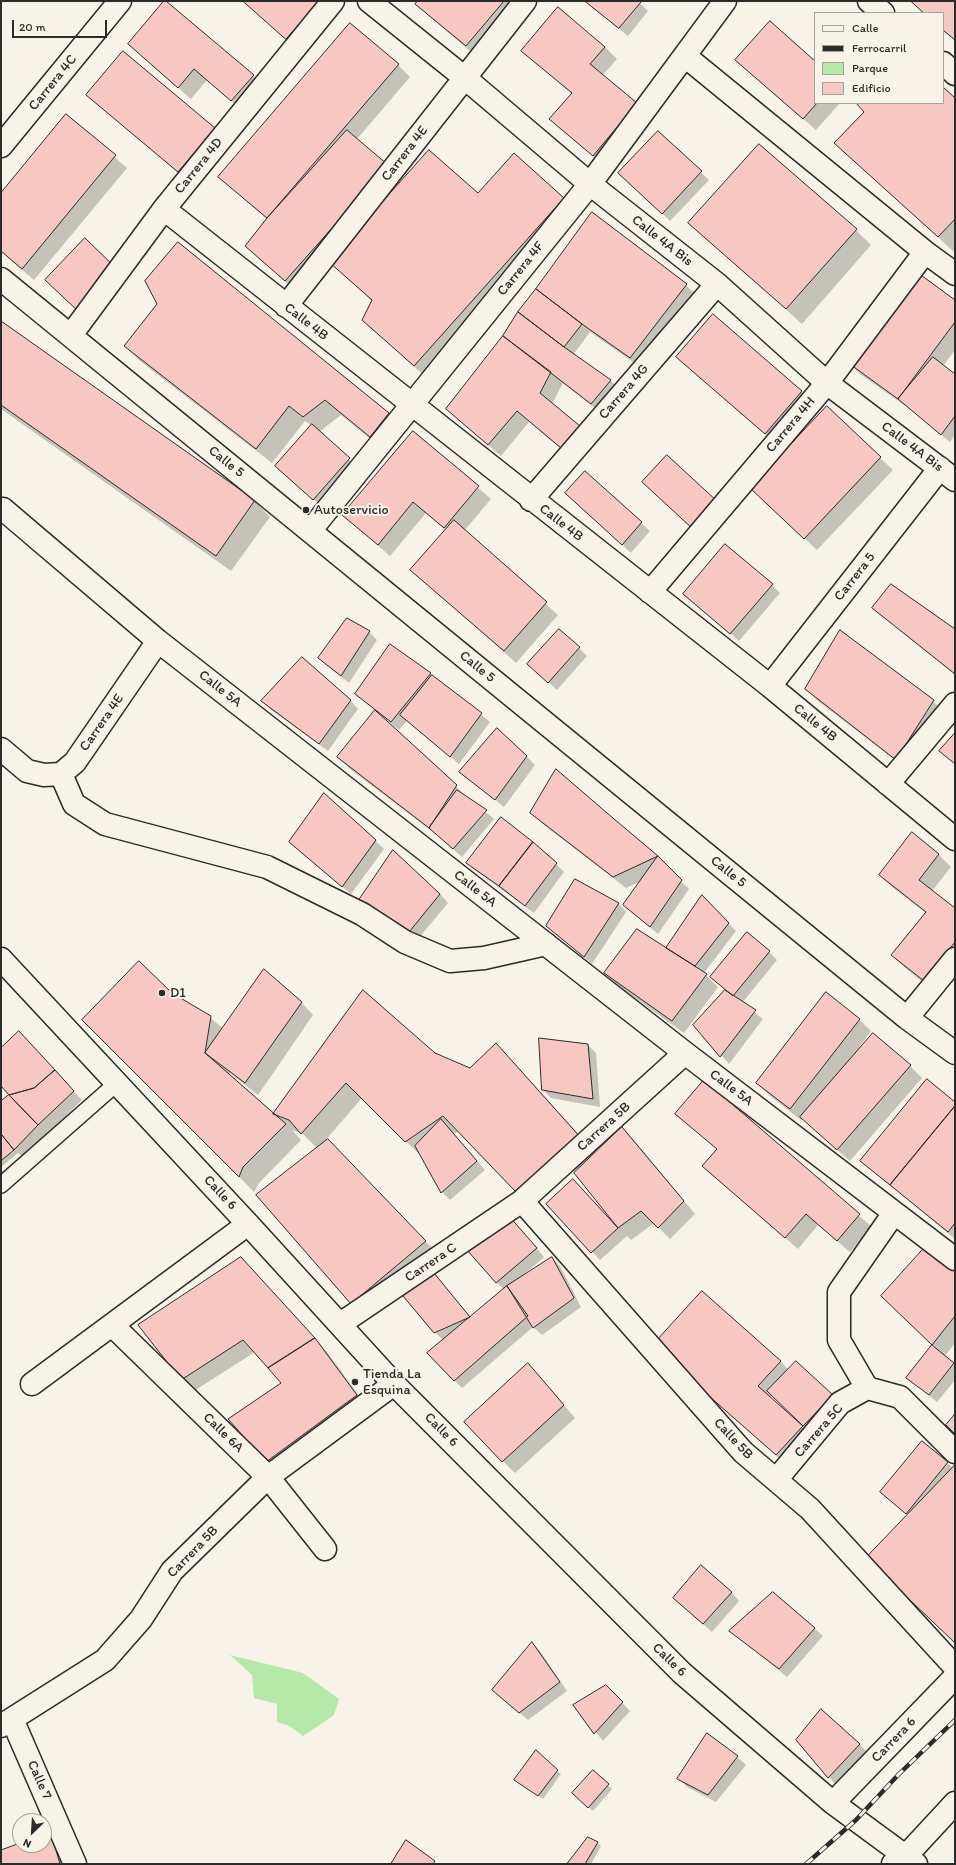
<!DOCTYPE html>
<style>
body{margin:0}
#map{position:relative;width:956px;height:1865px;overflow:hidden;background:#f7f3e8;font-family:Itim,sans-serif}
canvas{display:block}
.frame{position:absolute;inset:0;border:2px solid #2b2b2b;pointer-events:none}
.legend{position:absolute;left:814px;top:12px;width:130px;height:92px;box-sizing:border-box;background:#f7f3e8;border:1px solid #a5a39c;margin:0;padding:5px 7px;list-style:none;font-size:12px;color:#2b2b2b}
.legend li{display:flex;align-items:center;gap:8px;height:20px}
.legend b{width:20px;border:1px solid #a5a39c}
.north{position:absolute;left:12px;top:1813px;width:40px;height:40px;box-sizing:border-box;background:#f7f3e8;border:1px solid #a5a39c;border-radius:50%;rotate:205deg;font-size:11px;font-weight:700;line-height:16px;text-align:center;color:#2b2b2b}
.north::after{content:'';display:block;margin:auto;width:14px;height:18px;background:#2b2b2b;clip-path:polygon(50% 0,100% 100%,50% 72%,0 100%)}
.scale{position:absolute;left:12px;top:20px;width:95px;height:18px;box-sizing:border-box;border:2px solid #2b2b2b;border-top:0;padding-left:5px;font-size:12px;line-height:14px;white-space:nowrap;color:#2b2b2b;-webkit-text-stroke:3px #f7f3e8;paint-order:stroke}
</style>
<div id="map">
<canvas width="956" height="1865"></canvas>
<div class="frame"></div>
<ul class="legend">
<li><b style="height:5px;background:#f7f3e8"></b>Calle</li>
<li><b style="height:5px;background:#2b2b2b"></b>Ferrocarril</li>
<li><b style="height:11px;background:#b5e8a9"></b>Parque</li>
<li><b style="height:11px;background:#f7c7c2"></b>Edificio</li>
</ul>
<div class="north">N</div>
<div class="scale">20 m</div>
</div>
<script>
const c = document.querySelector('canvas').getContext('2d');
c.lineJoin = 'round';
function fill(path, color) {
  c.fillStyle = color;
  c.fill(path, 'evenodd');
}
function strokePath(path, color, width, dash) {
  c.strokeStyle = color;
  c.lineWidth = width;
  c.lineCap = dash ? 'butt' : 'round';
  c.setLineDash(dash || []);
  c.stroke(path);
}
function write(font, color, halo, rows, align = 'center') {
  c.font = font + ' Itim,sans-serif';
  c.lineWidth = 4;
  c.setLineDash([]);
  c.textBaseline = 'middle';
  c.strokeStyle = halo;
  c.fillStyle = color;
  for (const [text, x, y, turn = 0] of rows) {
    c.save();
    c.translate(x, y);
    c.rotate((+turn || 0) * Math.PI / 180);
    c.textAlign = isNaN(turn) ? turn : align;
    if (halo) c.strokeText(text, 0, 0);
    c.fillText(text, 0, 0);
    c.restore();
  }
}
fill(new Path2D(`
 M230,1655l73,18 36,26 -5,16 -31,21 -13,-10 -13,-4v-18l-23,-6 -2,-23z`), '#b5e8a9');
fill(new Path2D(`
 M243,1h89l-34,49z
 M419,1h107l-48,57 -49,-42 -12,-12z
 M584,1h54l10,10 -20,25z
 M910,1h45v40l-12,-11v-17h-19z
 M129,44l124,32 12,12 -21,24 -37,-32 -16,19z
 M605,47l12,12 -15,17 34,28 -31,63 -54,-48 21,-25 -50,-43z
 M815,62v41h25l-24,27 -67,-58z
 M398,65l12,12 -53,62 30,27 -89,127 -52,-47 21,-27 -48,-42z
 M943,88l12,11 -1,153 -118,-109 29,-31 -7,-9h85z
 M87,95l127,34 12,12 -36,42z
 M67,116l60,52 -93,112 -33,-28v-57z
 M658,132l51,48 -39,41 -42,-39z
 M478,195l85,4 15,15 -148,167 -67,-61 10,-18 -43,-40z
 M690,223l166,7 15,15 -69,79z
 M178,243l210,171 15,16 -17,22 -45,-37 -22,17 38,35 -35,40 -38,-33 28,-48 -7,-5 -33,42 -132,-102 -15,-15 33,-42z
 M686,285l12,12 -55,72 -53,-37 -17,23 37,25 8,9 -18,23 -37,-29 -11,21 39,35 -18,20 -44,-37 -28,34 -54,-47 57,-73z
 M955,302v48l-12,16 12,9v60l-5,7 -39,-32 -51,-36 -12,-12z
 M713,316l101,87 -36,42 -101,-88z
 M1,322l253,179 16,16 -39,54 -230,-162z
 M827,408l66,62 -76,80 -54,-50z
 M413,432l78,67 -27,32 94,84 -42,48 -104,-93 34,-40 -20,-17 -36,43 -47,-41z
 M585,472l65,59 -19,22 -57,-52z
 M772,585l8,8 -41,48 -54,-47z
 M882,616l73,15v44z
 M369,632l8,8 -28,43 -30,-25z
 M390,645l41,29 59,48 -31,42 -52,-43 -8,9 -12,-10 -1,1 82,77 26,21 -32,38 -20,-18 -92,-70 -12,-12 38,-46 -20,-17z
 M579,648l8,8 -30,34 -20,-18z
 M806,689l127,12 12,12 -36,58 -91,-70z
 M350,700l8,9 -30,42 -58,-42 -8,-8z
 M527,757l8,8 -31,42 -43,-35z
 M557,771l100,86 32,32 -31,45 -25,-21 8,-32 -15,7 -82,-63 -12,-12z
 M324,794l60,55 -33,45 -52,-44z
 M912,834l27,21 12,12 -19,24 23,18v60l-19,24 -32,-26 -12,-12 34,-42 -34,-26 -12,-12z
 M468,863l88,1 8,8 -30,41 -58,-42z
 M440,894l8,9 -35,42 -44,-37z
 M702,896l34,35 -32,42 14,14 -34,46 -67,-48 -12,-12 61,-24z
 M618,903l8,9 -34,52 -45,-38z
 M769,952l8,8 -35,43 21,16 -34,45 -35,-39 31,-35 -14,-13z
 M363,991l71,63 36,15 26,-25 100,109 26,-25 12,12 61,74 -25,25 -16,-16 -23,17 -4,-4 -27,24 -53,-56 70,24 1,-1 -40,-59 -47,37 -72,-74 -5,3 31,36 -35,30 -8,-8 -20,-35 -60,-59 -40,46 17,9 98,100 -85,50 -35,-155 -14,-14 -11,-4 9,10 -42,43 -5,9 -170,-172 87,-26 39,23 13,12 78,-27 12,13 -55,80 -28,-22 -1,2 46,39z
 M859,1019l12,12 -12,16 51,19 12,12 -72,83 -47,-42 -1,2 -33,-26 -12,-12z
 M27,1041l55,59 -59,57 -5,-4 -17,14v-65l9,-7 -9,-11v-35z
 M588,1045l8,8 4,54 -49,-9 -8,-8z
 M704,1081l168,146 -22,25 -32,-27 -20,24 -94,-83 14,-16 -41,-36z
 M955,1103v136l-94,-78z
 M516,1224l28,33 -23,20 31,-19 8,8 21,41 -39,28 -9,-8 -71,61 -8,-8 -10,-39 -9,-9 -1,-58 37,44 33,-28 -36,-40z
 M253,1271l74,81 41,56 -89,66 -50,-55 54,-36 -28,-31 -61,39 -12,-12z
 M955,1273v70l-11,14 11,8v15l-18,22 -29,-24 25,-32 -50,-50z
 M666,1358l114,3 9,9 43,26 -43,71zM773,1395l31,31 -1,2 -33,-30z
 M540,1377l35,41 -60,55 -12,-12z
 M922,1442l31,26 2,-2v176l-47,-127 -27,-23z
 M731,1592l8,9 -27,31 -30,-26z
 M773,1593l50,43 -36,41 -56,-46z
 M532,1643l8,8 27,40 -39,29 -26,-22z
 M606,1686l24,25 -27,30 -29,-36z
 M707,1735l30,22 9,8 -30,37 -29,-15 -8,-8z
 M797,1740l62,4 8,8 -30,34z
 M557,1771l4,3 -18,25 -27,-19z
 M593,1772l19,17 -19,22 -16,-14z
 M50,1834l15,30h-64v-13l19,-7 24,1v-9z
 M597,1843l4,3 -10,18h-22z`), '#0003');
const building = new Path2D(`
 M164,1h2l88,74 -23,26 -37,-32 -16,19 -50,-44z
 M243,1h77l-34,38z
 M418,1h86l-38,45 -51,-42z
 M585,1h54l2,1 -22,26z
 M911,1h44v39l-12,-10v-17h-19z
 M558,7l47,40 -15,17 47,39 -44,53 -44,-37 23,-26 -51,-42z
 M770,21l45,40v42h2l-14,16 -68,-59z
 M350,23l49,41 -132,154 -49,-41z
 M123,51l92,77 -37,44 -92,-77z
 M943,87l12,11v121l-17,18 -104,-94 30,-31 -8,-9h87z
 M66,114l50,41 -94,114 -21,-18v-58z
 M347,130l41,35 -103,116 -40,-35 22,-28z
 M658,131l44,40 -40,43 -44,-41z
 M759,144l98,85 -71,80 -98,-86z
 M429,150l49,43 36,-40 50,45 -150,168 -52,-46 10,-20 -43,-38z
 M592,212l95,72 -57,74 -48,-34 -46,-35z
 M85,238l33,32 -39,42 -34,-32z
 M178,242l211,171 -19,24 -45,-37 -22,17 -14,-11 -33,43 -132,-103 33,-42 -12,-23z
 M914,270l41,30v22l-57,77 -51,-37z
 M536,289l46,35 -18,23 -46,-35z
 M518,312l46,35 47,33 -20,24 -88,-68z
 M713,314l89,77 -37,43 -89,-77z
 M1,321l254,179 -39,56 -215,-151z
 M503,336l48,36 -11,21 40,33 -19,22 -44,-37 -29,34 -42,-36z
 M933,357l22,17v42l-14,19 -43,-36z
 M827,406l54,51 -77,82 -54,-51z
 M312,424l38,34 -37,42 -38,-34z
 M413,431l66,55 -35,42 -31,-26 -35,43 -36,-30z
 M667,455l52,48 -25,27 -52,-48z
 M585,471l57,51 -20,23 -57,-52z
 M454,520l93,82 -43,49 -94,-81z
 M725,544l48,40 -43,50 -47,-40z
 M891,584l64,45v45l-83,-66z
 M347,618l23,13 -29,45 -23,-18z
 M559,629l21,18 -32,36 -21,-19z
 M840,630l94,70 -38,60 -91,-71z
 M390,644l41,29 -40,49 -36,-28z
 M302,657l49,43 -32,44 -58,-43z
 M432,675l50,38 -32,44 -50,-42z
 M375,710l82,75 -28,43 -92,-71z
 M497,728l30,28 -32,44 -36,-28z
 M955,733v31l-16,-13z
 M556,769l51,44 51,43 -45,21 -83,-64z
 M457,790l30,20 -34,39 -24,-21z
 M324,793l52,47 -34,47 -53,-45z
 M501,817l32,25 -34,44 -33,-23z
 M912,832l27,22 -20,26 36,28v34l-31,39 -33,-26 35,-43 -47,-37z
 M533,842l24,21 -32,43 -26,-20z
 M393,850l47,44 -35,43 -46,-37z
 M658,856l24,24 -32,47 -27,-22z
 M575,879l44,24 -35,54 -38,-31z
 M702,895l27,28 -34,43 -29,-18z
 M637,929l70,45 -35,47 -68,-48z
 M747,932l23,19 -37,45 -23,-19z
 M139,961l33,32 39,23 -6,37 81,71 -43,43 -4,10 -157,-157z
 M264,969l38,33 -57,81 -40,-30z
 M363,990l72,63 35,15 26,-25 85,95 -66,53 -72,-75 -38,26 -59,-59 -45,51 -12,-14 -16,-6z
 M725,990l31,20 -36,47 -27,-32z
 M826,992l34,27 -70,90 -34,-26z
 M19,1031l36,39 -21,18 -25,7 -8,-9v-38z
 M873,1033l38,32 -74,85 -37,-33z
 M539,1038l49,6 5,55 -51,-9z
 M55,1070l19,21 -36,34 -29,-30 25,-7z
 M927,1079l28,23v4l-65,79 -30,-24z
 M704,1080l156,134 -23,27 -31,-27 -21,24 -83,-72 15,-17 -42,-35z
 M9,1095l29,30 -24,25 -13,-16v-33z
 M955,1106v117l-7,9 -58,-47z
 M441,1119l36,42 -36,32 -26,-47z
 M622,1127l62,74 -26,27 -17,-17 -23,17 -44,-55z
 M1,1134l13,16 -12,10 -1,-1z
 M328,1139l98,102 -75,63 -95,-109z
 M573,1179l45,49 -27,25 -45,-49z
 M508,1215l29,33 -41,35 -29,-33z
 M926,1246l29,26v44l-23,29 -51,-49z
 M241,1257l74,81 -47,30 -25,-28 -62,40 -43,-55z
 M552,1257l22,41 -41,30 -26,-42z
 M434,1273l36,44 -36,16 -31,-37z
 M507,1286l21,30 -74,65 -27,-28z
 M702,1291l79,70 -23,25 45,40 -27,29 -124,-109z
 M315,1338l42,57 -91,67 -38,-43 53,-36 -13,-15z
 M932,1345l22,18 -25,32 -23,-17z
 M796,1361l37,34 -30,31 -36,-35z
 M528,1363l36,42 -62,57 -38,-40z
 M955,1414v20l-9,-9z
 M922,1441l26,21 -42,52 -26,-22z
 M955,1465v178l-89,-85z
 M701,1565l31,27 -29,32 -30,-26z
 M773,1592l42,36 -36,41 -50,-38z
 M532,1642l28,40 -41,31 -27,-23z
 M606,1685l17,17 -29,32 -21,-29z
 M821,1709l39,35 -32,34 -32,-38z
 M707,1733l31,23 -30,39 -31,-16z
 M536,1750l22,20 -20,26 -24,-16z
 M593,1770l16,14 -21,24 -16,-15z
 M51,1833l9,31h-59v-14l19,-7v2h24v-10z
 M588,1837l10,5 -13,22h-18z
 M406,1840l29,21 -2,3h-42z`);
fill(building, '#f7c7c2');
strokePath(building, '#2b2b2b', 1);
const lane = new Path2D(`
 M1,1185l116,-102`);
const street = new Path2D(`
 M369,1l96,77 125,106 127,100 110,99 128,97
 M869,1l14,12
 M685,56l240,196 30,22
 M943,63l12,11
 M1,146l119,-145
 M164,209l606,477 185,153
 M1,279l906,739 48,35
 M286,306l239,-305
 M71,335l93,-126 169,-208
 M531,500l186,-216
 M1,512l2,-3 155,132 527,412 270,206
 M310,531l280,-347 135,-183
 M650,592l177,-209 98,-131
 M770,686l170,-218
 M1,749l26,22 17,4 17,-1 14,-12 83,-121
 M61,774l13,30 31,20 162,43 95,47 43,28 45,19 34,-3 62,-14
 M888,784l67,-80
 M1,959l247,265 146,160 288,289 151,130 83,61
 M907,1018l48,-59
 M522,1201l221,251 67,57 145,158
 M340,1324l182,-123 163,-148
 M112,1325l156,152 57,72
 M32,1384l216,-160
 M867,1388l-28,-48v-48l55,-79
 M867,1388l33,9 55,55
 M776,1480l64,-77 27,-15
 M12,1719l63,145
 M1,1726l104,-66 36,-41 31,-48 96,-94 126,-93
 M833,1803l122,-126
 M893,1864l12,-7 50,-54`);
strokePath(lane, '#2b2b2b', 18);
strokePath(street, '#2b2b2b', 25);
strokePath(lane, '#f7f3e8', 15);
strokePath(street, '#f7f3e8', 22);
const rail = new Path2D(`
 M806,1864l50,-44 43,-46 56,-54`);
strokePath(rail, '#2b2b2b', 4.5);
strokePath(rail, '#f7f3e8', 3, [9]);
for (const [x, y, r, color] of [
 [306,510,4,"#2b2b2b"],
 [162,993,4,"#2b2b2b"],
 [355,1382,4,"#2b2b2b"]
]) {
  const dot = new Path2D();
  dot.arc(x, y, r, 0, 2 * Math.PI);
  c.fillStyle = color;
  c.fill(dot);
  strokePath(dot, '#f7f3e8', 1.5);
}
write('14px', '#2b2b2b', '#f7f3e8', [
 ["Carrera 4C",53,83,-51],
 ["Carrera 4E",405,154,-52],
 ["Carrera 4D",199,166,-51],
 ["Calle 4A Bis",662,241,38],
 ["Carrera 4F",521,269,-51],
 ["Calle 4B",306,322,38],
 ["Carrera 4G",624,392,-49],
 ["Carrera 4H",791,425,-50],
 ["Calle 4A Bis",912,447,37],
 ["Calle 5",226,462,39],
 ["Calle 4B",561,523,38],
 ["Carrera 5",855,577,-52],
 ["Calle 5",477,667,39],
 ["Calle 5A",220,689,38],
 ["Carrera 4E",102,723,-55],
 ["Calle 4B",815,723,39],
 ["Calle 5",728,872,39],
 ["Calle 5A",475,889,38],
 ["Calle 5A",731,1088,37],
 ["Carrera 5B",604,1127,-42],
 ["Calle 6",220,1193,47],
 ["Carrera C",431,1263,-34],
 ["Calle 6",441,1430,45],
 ["Carrera 5C",819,1431,-49],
 ["Calle 6A",223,1433,44],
 ["Calle 5B",733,1439,47],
 ["Carrera 5B",193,1552,-46],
 ["Calle 6",669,1660,44],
 ["Carrera 6",894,1740,-46],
 ["Calle 7",39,1780,66]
]);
write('14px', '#2b2b2b', '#f7f3e8', [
 ["Autoservicio",314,510],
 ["D1",170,993],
 ["Tienda La",363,1374],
 ["Esquina",363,1390]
], 'left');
</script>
